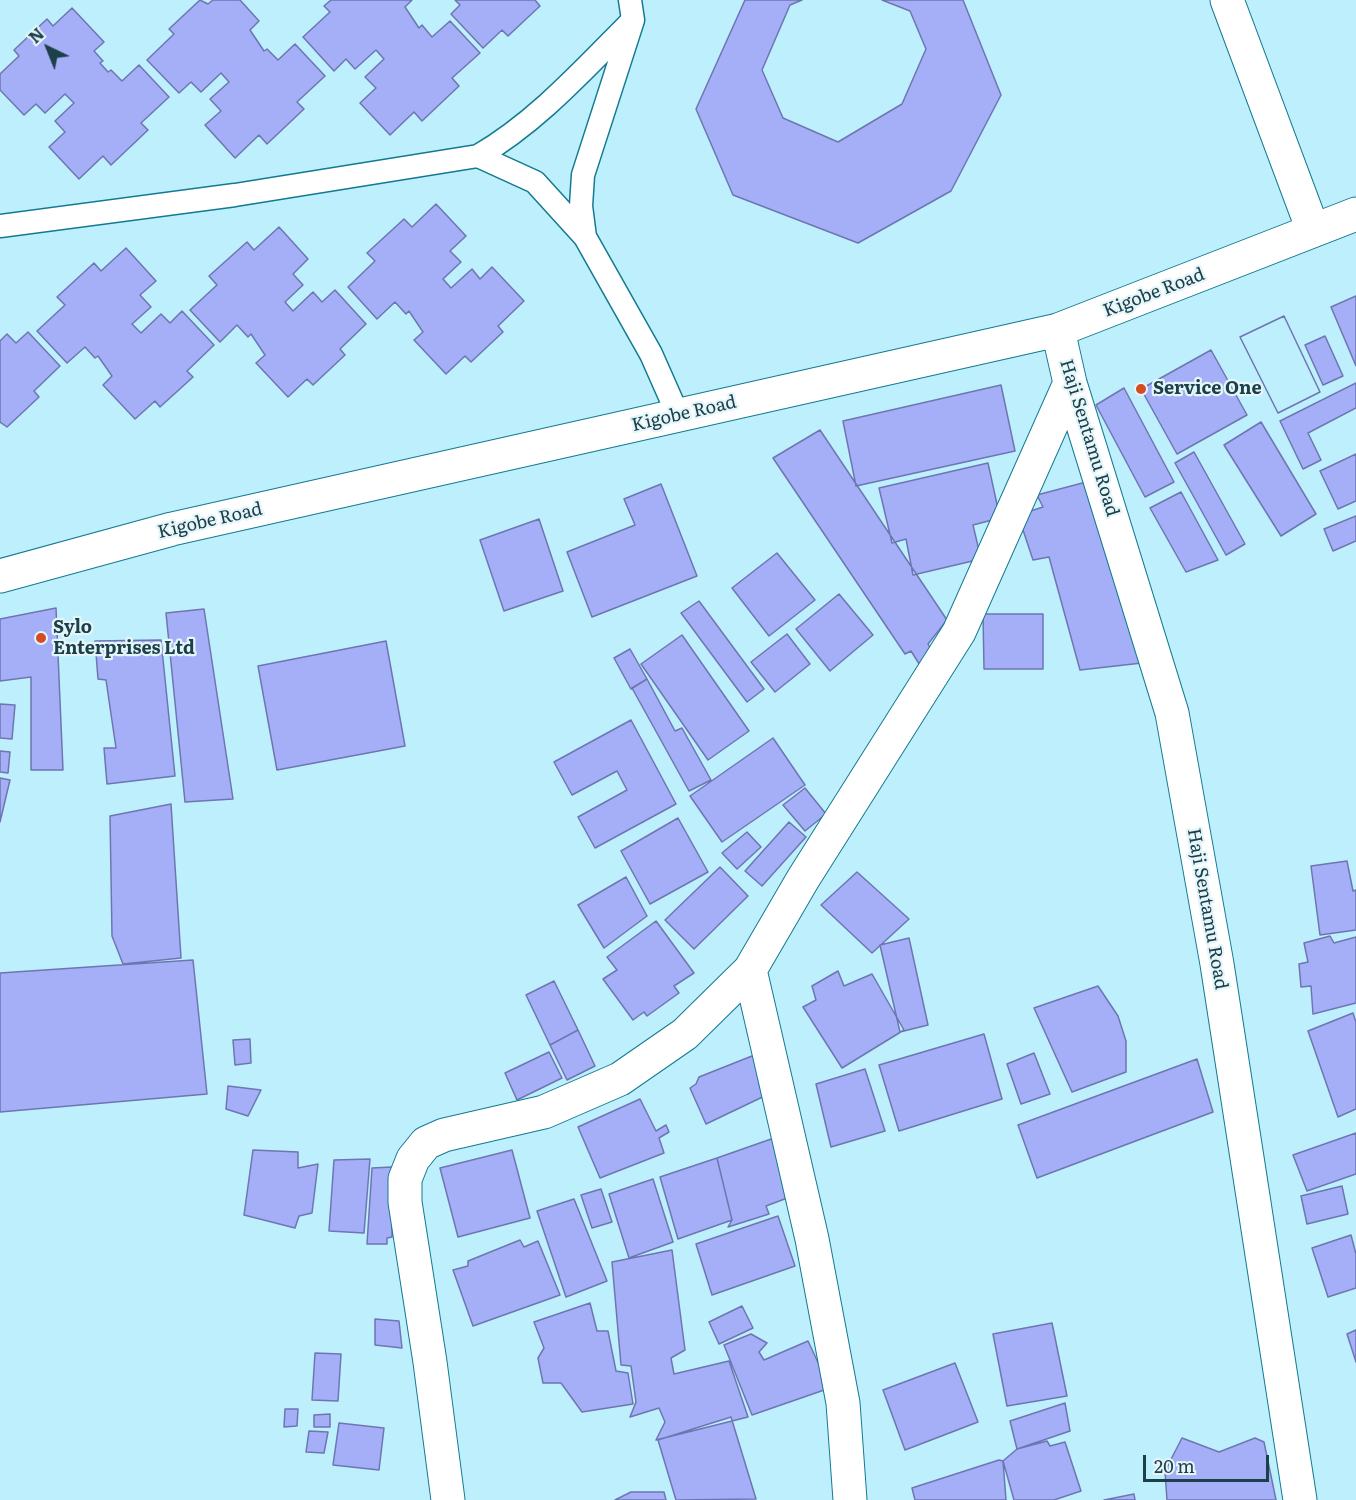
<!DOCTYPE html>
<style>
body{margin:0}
#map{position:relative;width:1356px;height:1500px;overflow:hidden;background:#bdeffd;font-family:Literata,serif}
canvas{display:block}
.north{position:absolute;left:18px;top:18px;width:60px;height:60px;-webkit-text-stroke:4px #e5f5fa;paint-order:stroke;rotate:317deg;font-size:16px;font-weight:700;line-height:24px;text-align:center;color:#1b4049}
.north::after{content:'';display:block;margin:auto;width:21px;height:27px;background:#1b4049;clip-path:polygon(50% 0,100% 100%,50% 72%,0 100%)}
.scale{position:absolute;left:1143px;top:1455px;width:126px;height:27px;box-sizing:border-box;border:3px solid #1b4049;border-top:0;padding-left:8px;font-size:18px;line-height:21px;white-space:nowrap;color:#1b4049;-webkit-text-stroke:4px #e5f5fa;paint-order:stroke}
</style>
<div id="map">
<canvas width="1356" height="1500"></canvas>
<div class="north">N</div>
<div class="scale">20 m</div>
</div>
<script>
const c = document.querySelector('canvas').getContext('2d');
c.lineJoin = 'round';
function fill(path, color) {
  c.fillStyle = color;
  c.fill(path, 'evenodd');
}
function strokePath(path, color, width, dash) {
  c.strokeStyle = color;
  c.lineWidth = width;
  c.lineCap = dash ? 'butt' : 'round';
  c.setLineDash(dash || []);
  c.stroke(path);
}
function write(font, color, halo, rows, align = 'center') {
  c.font = font + ' Literata,serif';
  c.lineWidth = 4.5;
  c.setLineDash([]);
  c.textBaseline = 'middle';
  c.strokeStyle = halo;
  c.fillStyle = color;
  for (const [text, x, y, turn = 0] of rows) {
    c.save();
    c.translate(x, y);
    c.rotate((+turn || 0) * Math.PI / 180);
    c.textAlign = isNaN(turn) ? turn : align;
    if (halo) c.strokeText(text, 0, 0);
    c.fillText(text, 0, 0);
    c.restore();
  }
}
const building = new Path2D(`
 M200,0l8,4 5,-4h27l19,21 -9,9 14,21 3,-2 11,11 17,-16 30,32 -28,26 7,7 -37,35 -8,-9 -24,23 -30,-33 16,-14 -11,-12 19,-17 -8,-9 -20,19 -10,-10 -12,11 -32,-33 27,-26 -5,-5z
 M331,0h81l-7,7 14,21 3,-3 10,12 18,-16 30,32 -28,25 7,8 -37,35 -8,-9 -24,23 -30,-32 16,-15 -11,-11 19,-18 -8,-9 -21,19 -9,-10 -12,12 -31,-34 27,-25 -6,-6z
 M455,0h80l5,6 -32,30 -6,-6 -19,18 -32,-34 9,-9z
 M745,0h57l-12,5 -28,65 21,48 55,24 64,-38 24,-55 -16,-38 -28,-11h81l38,95 -50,96 -93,52 -125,-48 -37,-86z
 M72,8l32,34 -10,9 9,10 -3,2 8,9 3,-2 11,11 17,-16 30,32 -28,26 7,7 -37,35 -8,-9 -24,23 -30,-32 16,-15 -10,-11 19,-18 -9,-9 -20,19 -9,-9 -12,11 -24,-25v-16l19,-18 -5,-6 33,-31 6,7z
 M436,204l30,32 -16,15 11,11 -18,17 8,9 21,-19 8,10 12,-12 32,34 -26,25 5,6 -32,30 -6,-6 -19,18 -32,-34 9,-8 -14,-21 -3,3 -11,-12 -18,17 -29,-32 27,-26 -8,-8 37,-34 8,8z
 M279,227l29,32 -15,15 10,11 -18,17 8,9 20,-19 9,10 13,-12 31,34 -26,25 5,6 -32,30 -6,-6 -19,18 -32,-34 9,-8 -14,-21 -3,3 -11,-12 -17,17 -30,-32 27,-25 -8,-9 38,-34 7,8z
 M126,248l30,33 -16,14 11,12 -19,17 9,9 20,-19 9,9 12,-12 32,34 -27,26 6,6 -33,30 -5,-6 -20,18 -32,-34 9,-9 -14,-20 -3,2 -10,-11 -18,16 -30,-32 28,-26 -8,-8 37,-34 7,8z
 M1356,296v70l-25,-59z
 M1284,316l36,76 -42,21 -38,-76z
 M1284,316l36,76 -42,21 -38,-76z
 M28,332l32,34 -26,25 5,6 -32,30 -7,-5v-81l7,-7 9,9z
 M1325,336l18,40 -20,9 -18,-40z
 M1211,350l36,65 -70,39 -36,-65z
 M1356,383v25l-48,25 13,27 -18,9 -23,-48z
 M1001,385l14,66 -159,35 -13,-65z
 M1124,388l50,94 -29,15 -49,-92z
 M1261,422l55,92 -35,22 -57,-91z
 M820,430l127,190 -19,24 8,15 -13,11 -12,-19 -6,3 -132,-196z
 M1194,452l51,92 -19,11 -51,-92z
 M1356,454v47l-18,8 -18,-38z
 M988,463l12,55 -27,7 8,34 -68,16 -7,-36 -14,4 -13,-55z
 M1090,481l52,182 -62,7 -31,-113 -16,3 -15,-45 25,-8 -6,-12z
 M661,484l36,92 -105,41 -25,-65 68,-27 -11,-26z
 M1181,492l37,68 -32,12 -36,-64z
 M1356,516v25l-23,10 -9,-22z
 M539,519l24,72 -59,20 -24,-71z
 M777,553l38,47 -46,36 -37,-48z
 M839,594l34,41 -43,36 -34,-42z
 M699,601l65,88 -17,13 -66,-89z
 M56,608l7,162h-32v-93l-31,4v-62z
 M204,609l29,190 -48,3 -19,-189z
 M983,614h60v55h-59z
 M787,634l23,30 -35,28 -24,-30z
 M682,635l67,96 -41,29 -67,-96z
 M161,640l14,136 -68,8 -3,-36h12l-10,-68 -8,-1 -3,-38z
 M386,641l19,105 -128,24 -19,-104z
 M630,649l17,30 -16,10 -17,-31z
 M647,679l28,52 7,-3 29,52 -22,11 -57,-103z
 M0,704l15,1 -3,34 -12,-1z
 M631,720l45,84 -81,44 -17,-31 49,-27 -10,-19 -45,24 -18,-33z
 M773,738l32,47 -83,57 -32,-46z
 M0,751l10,1 -2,21 -8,-1z
 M0,778l10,2 -10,42z
 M805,788l21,26 -21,17 -22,-26z
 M171,804l10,154 -58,6 -11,-28 -2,-120z
 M678,818l30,54 -58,32 -29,-53z
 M789,822l17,15 -44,49 -17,-15z
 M747,832l14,15 -24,22 -15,-16z
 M1347,861l6,30 3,-1v40l-36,5 -9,-69z
 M720,867l28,29 -54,53 -29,-29z
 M857,872l52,47 -37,34 -51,-48z
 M626,877l21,39 -43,32 -26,-43z
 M656,921l38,52 -20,13 5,7 -32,23 -3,-4 -11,8 -30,-41 14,-9 -10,-13z
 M1330,936l4,7 22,-6v66l-43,11 -2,-28 -10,1 -2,-23 9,-2 -4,-19z
 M909,938l19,87 -28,7 -20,-87z
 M193,960l14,134 -207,18v-139z
 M838,971l6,15 28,-12 32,56 -62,38 -39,-61 13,-7 -4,-14z
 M554,981l24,49 -28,15 -24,-50z
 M1098,986l20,30 8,25v31l-54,20 -38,-84z
 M1353,1013l3,9v87l-18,8 -30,-86z
 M578,1030l17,36 -28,14 -17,-35z
 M984,1034l18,65 -103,32 -20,-66z
 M250,1039l1,24 -16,2 -2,-25z
 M549,1052l13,26 -45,22 -12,-27z
 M1034,1053l16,41 -29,10 -14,-40z
 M757,1054l16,38 -67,32 -16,-36 6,-4 3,-7z
 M1197,1059l16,53 -176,66 -19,-53z
 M865,1069l20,62 -54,16 -15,-63z
 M228,1086l33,4 -13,26 -22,-7z
 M640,1099l16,32 10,-6 3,7 -10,6 5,15 -64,25 -22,-51z
 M1356,1133v41l-49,17 -14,-36z
 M774,1138l16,59 -24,9 3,8 -41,13 4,-7 -15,-62z
 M253,1150l45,2v16l20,-4 -6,49 -13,3 -4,12 -51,-13z
 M512,1150l18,68 -72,19 -18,-69z
 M717,1158l15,62 -54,19 -18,-62z
 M370,1159l-6,74 -35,-2 5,-71z
 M392,1167v70l-5,1v6h-20l5,-76z
 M653,1179l20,63 -44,16 -20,-64z
 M1342,1186l6,28 -41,10 -6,-28z
 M601,1189l11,33 -20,6 -11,-33z
 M574,1199l33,82 -41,16 -29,-86z
 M778,1216l17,50 -83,29 -16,-51z
 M1351,1235l5,19v34l-28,9 -16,-49z
 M520,1240l4,7 14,-6 22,54 -87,31 -20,-56 15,-4v-5z
 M672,1250l13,100 -14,8 3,16 55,-13 19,56 -92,23 9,-18 -6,-14 -29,9 6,-15 -5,-36 -10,-1 -9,-103z
 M590,1303l7,28h11l8,40 12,2 5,31 -51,8 -21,-29h-18l-5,-25 6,-10 -10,-26z
 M742,1306l11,22 -34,16 -10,-22z
 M375,1319l24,2 3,27 -27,-3z
 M1052,1323l15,73 -60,10 -14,-72z
 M1356,1330v32l-9,-28z
 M751,1334l16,9 -8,9 5,8 44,-19 22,47 -78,27 -28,-70z
 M315,1353l26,1 -3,47 -26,-1z
 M955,1363l23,59 -73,28 -22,-60z
 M1065,1403l5,28 -53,18 -7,-28z
 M285,1409h13l-1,17 -13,1z
 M330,1414v13h-16v-12z
 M731,1417l25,82 -80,1 -18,-60z
 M339,1423l45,5 -5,42 -46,-5z
 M309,1431l19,1 -4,21 -18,-1z
 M1182,1438l37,14 36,-14 9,4 12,58h-109l-2,-29z
 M1047,1441l3,5 15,-4 16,49 -27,9h-40l-11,-39 14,-12z
 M999,1460l4,1 3,39h-91l-3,-12z
 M631,1492h33l2,8h-51z
 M1134,1494l1,6h-31z`);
fill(building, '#a4aff7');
strokePath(building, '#6e76b1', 1.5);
const service = new Path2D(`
 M630,0l3,20 -50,155 -2,31 4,31 66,117 27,61
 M478,156l57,26 50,55
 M0,226l235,-31 243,-39c59,-34 107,-88 155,-136`);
const minor = new Path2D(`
 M1227,0l86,230
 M1058,330l12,53 102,330 45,251 83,536
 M750,970l62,269 31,164 7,97
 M448,1500l-18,-138 -25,-160v-23l8,-20 13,-16 18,-8 100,-23 76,-33 65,-45 65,-64 53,-91 156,-247 111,-249`);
const tertiary = new Path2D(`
 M0,576l172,-47 886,-199 298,-116`);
strokePath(service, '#147a90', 25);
strokePath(minor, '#147a90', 35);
strokePath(tertiary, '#147a90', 35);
strokePath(service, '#fff', 22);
strokePath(minor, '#fff', 33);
strokePath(tertiary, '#fff', 33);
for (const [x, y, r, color] of [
 [1141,389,6,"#d44c21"],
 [41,638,6,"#d44c21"]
]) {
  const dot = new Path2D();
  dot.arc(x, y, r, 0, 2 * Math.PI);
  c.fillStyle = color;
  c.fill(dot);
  strokePath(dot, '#e5f5fa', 2);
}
write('18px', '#1b4049', '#e5f5fa', [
 ["Kigobe Road",1154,293,-21],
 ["Kigobe Road",684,414,-13],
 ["Haji Sentamu Road",1089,438,73],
 ["Kigobe Road",210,521,-13],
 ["Haji Sentamu Road",1207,909,80]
]);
write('bold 18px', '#1b4049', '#e5f5fa', [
 ["Service One",1153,389],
 ["Sylo",53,628],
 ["Enterprises Ltd",53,649]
], 'left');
</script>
